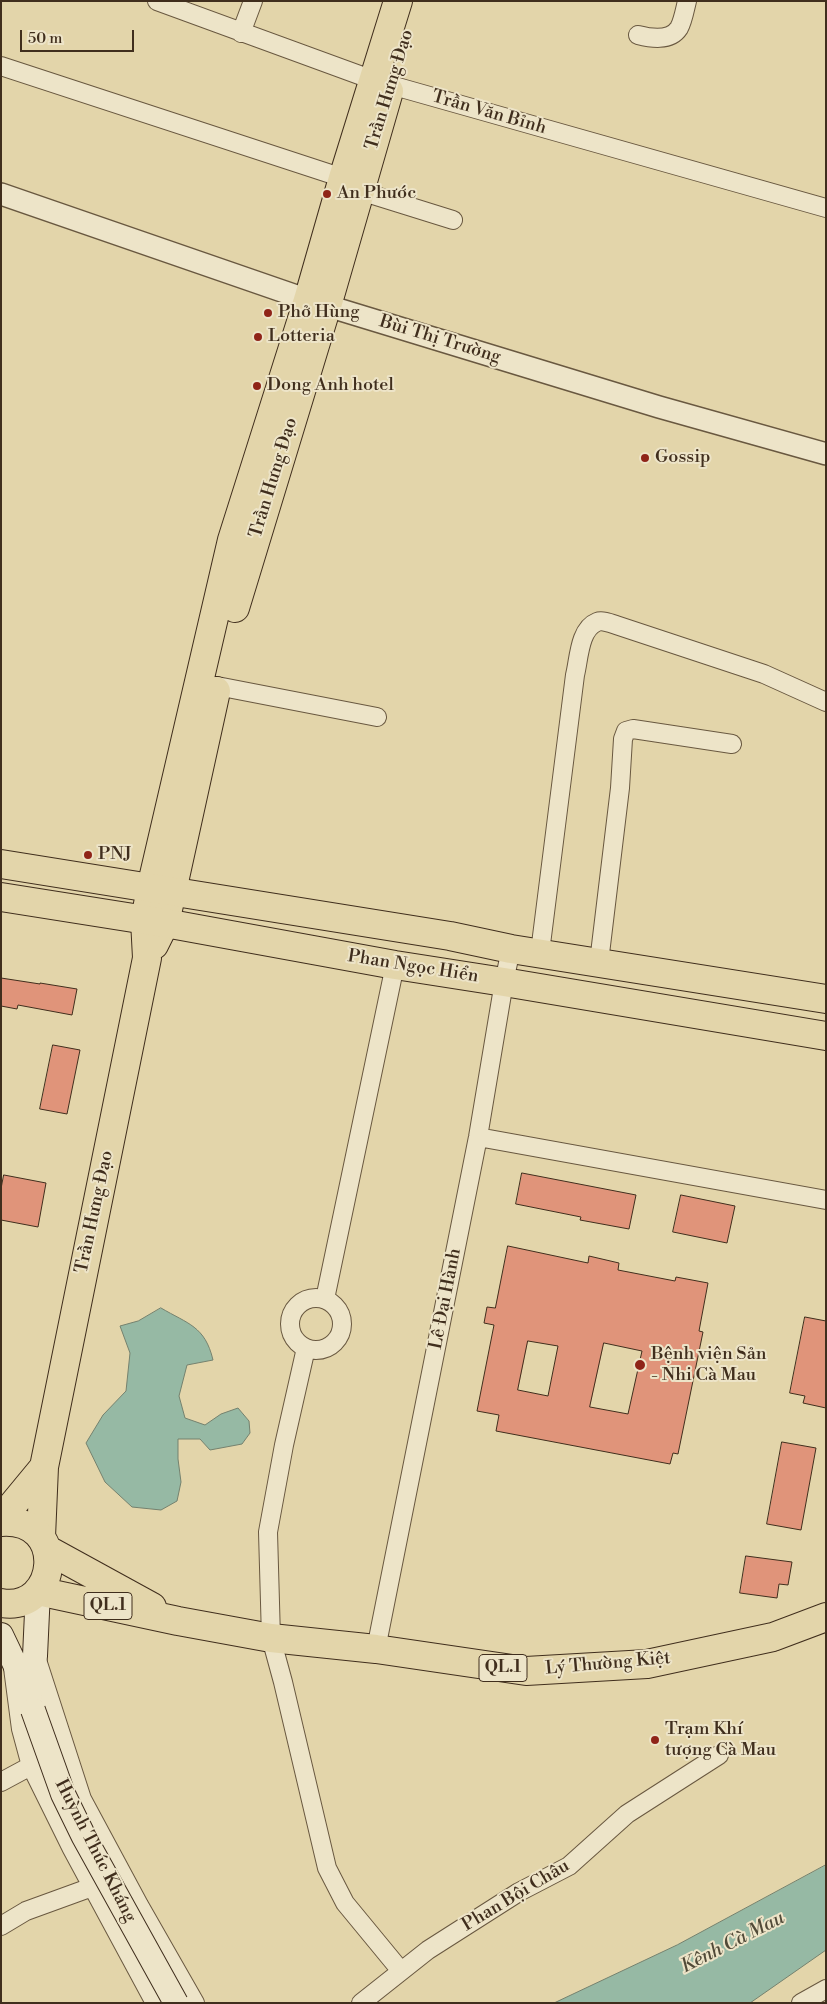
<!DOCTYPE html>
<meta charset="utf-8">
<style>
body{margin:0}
#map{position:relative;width:827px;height:2004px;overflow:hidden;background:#e3d5aa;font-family:"Libre Bodoni",serif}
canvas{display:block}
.frame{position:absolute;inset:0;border:2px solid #402e1d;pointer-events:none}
.scale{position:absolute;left:20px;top:30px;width:114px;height:22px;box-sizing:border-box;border:2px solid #402e1d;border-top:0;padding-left:6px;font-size:15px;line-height:18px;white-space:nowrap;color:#402e1d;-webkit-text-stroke:4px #ede4c8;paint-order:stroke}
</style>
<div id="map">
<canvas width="827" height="2004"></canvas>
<div class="frame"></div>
<div class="scale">50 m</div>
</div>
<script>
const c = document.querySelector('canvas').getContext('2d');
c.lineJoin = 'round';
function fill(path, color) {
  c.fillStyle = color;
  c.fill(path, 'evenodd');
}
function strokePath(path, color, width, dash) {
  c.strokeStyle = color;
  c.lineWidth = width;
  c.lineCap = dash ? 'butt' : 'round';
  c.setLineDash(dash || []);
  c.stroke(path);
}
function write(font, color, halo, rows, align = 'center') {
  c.font = font + ' "Libre Bodoni",serif';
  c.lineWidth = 4;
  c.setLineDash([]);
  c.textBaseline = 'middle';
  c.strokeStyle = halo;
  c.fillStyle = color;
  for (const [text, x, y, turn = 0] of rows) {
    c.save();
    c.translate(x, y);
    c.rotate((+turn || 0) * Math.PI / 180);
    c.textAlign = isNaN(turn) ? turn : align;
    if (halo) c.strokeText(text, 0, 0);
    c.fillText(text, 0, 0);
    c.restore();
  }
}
const water = new Path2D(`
 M161,1308c27,16 44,18 52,52l-26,5 -8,31 6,22 20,7 16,-11 17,-6 11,13 1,12 -8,11 -32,6 -10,-11h-22v20l3,23 -4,19 -16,9 -29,-3 -27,-25 -19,-39 17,-28 23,-24 4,-38 -10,-27 18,-5z
 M826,1865v85l-76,53h-196l123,-58z`);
fill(water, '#96b9a4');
strokePath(water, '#74816e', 1);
const building = new Path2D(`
 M1,978l39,6v-1l37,6 -5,26 -54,-10 -1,4 -16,-3z
 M53,1045l27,5 -13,64 -27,-5z
 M522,1173l114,22 -7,34 -49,-9 1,-3 -65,-13z
 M4,1175l42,8 -8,44 -37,-7v-31z
 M681,1195l54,11 -8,37 -54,-11z
 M508,1246l80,17 1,-7 30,7 -1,7 57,11 1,-4 32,6 -9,48 4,1 -25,122 -5,-1 -3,11 -174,-33 3,-16 -22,-4 17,-86 -10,-2 3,-16 8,1zM528,1341l30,5 -10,50 -30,-6zM604,1343l38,8 -14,63 -38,-7z
 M805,1317l21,4v87l-23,-5 2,-7 -15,-3z
 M782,1442l34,6 -15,82 -34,-6z
 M746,1556l46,6 -4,23 -9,-1 -2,14 -37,-5z`);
fill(building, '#e0947a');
strokePath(building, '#402e1d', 1);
const minor = new Path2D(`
 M157,1l216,79 453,128
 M241,33l12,-32
 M638,35c12,3 32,7 41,-7 4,-7 6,-19 8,-27
 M1,66l342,112
 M360,191l93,29
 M217,686l160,31
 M540,952l35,-277c4,-15 4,-46 22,-53 5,-2 13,1 19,3l148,49 62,28
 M599,962l21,-174 3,-49 3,-8 7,-2 99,15
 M478,1137l348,63
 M290 1324a26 26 0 1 1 52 0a26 26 0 1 1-52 0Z
 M325,1299l70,-334
 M306,1348l-22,97 -16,87 3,106 12,44 44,186 18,35 56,68
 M376,1649l102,-512 26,-155 7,-33
 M37,1660l45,139 57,106 56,98
 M13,1668l8,61 10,37 41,83 83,154
 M1,1782l39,-21
 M1,1926l25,-15 66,-24
 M361,2003l67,-53 91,-58 50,-26 58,-52 92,-59
 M801,2003l25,-14`);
const tertiary = new Path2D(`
 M1,194l307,106 351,107 167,47`);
const secondary = new Path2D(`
 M1,1635l29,61
 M30,1692l5,-36 3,-65`);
const primary = new Path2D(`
 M235,608l92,-302 62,-215
 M154,945l11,-22 51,-232
 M1,1519l43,-52
 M41,1537l3,-70 103,-509 -2,-38 6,-32 81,-348 76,-240 35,-122 55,-177`);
const trunk = new Path2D(`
 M1,864l449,72 61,13 315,50
 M1,897l164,26 230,42 109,17 322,54
 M1,1522c68,-5 58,91 0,81
 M48,1550l104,57
 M38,1591l140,30 93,17 105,11 150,22 121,-7 126,-27 53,-20`);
strokePath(minor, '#695840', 20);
strokePath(tertiary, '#695840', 24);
strokePath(secondary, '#402e1d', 26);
strokePath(primary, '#402e1d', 30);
strokePath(trunk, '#402e1d', 30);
strokePath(minor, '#ede4c8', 18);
strokePath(tertiary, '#ede4c8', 21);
strokePath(secondary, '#ede4c8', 24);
strokePath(primary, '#e3d5aa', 28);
strokePath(trunk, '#e3d5aa', 28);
const secondaryBridge = new Path2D(`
 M33,1710l30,84 21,43 92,166`);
strokePath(secondaryBridge, '#402e1d', 26, []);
strokePath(secondaryBridge, '#ede4c8', 24);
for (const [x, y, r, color] of [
 [327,194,5,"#8f2418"],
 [268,313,5,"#8f2418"],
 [258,337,5,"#8f2418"],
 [257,386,5,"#8f2418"],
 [645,458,5,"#8f2418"],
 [88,855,5,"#8f2418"],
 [640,1365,6,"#8f2418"],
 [655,1740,5,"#8f2418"]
]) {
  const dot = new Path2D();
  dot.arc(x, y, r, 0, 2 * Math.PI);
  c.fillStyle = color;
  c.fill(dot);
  strokePath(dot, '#ede4c8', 2);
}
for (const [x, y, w] of [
 [108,1606,48],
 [503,1668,48]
]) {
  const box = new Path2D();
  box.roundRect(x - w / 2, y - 13.5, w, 27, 4);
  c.fillStyle = '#ede4c8';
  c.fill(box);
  strokePath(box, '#402e1d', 1);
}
write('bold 16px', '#402e1d', null, [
 ["QL.1",108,1606],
 ["QL.1",503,1668]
]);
write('18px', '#402e1d', '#ede4c8', [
 ["Trần Hưng Đạo",390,90,-73],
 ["Trần Văn Bỉnh",489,113,16],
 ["Bùi Thị Trường",440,340,17],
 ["Trần Hưng Đạo",274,478,-73],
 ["Phan Ngọc Hiển",413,967,9],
 ["Trần Hưng Đạo",95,1212,-78],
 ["Lê Đại Hành",446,1299,-79],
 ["Lý Thường Kiệt",608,1664,-5],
 ["Huỳnh Thúc Kháng",95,1851,63],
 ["Phan Bội Châu",516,1896,-31]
]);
write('18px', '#402e1d', '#ede4c8', [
 ["An Phước",337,194],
 ["Phở Hùng",278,313],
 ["Lotteria",268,337],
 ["Dong Anh hotel",267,386],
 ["Gossip",655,458],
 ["PNJ",98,855],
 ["Bệnh viện Sản",651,1355],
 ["- Nhi Cà Mau",651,1376],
 ["Trạm Khí",665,1730],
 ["tượng Cà Mau",665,1751]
], 'left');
write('italic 19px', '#514a38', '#ede4c8', [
 ["Kênh Cà Mau",733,1943,-27]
]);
</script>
